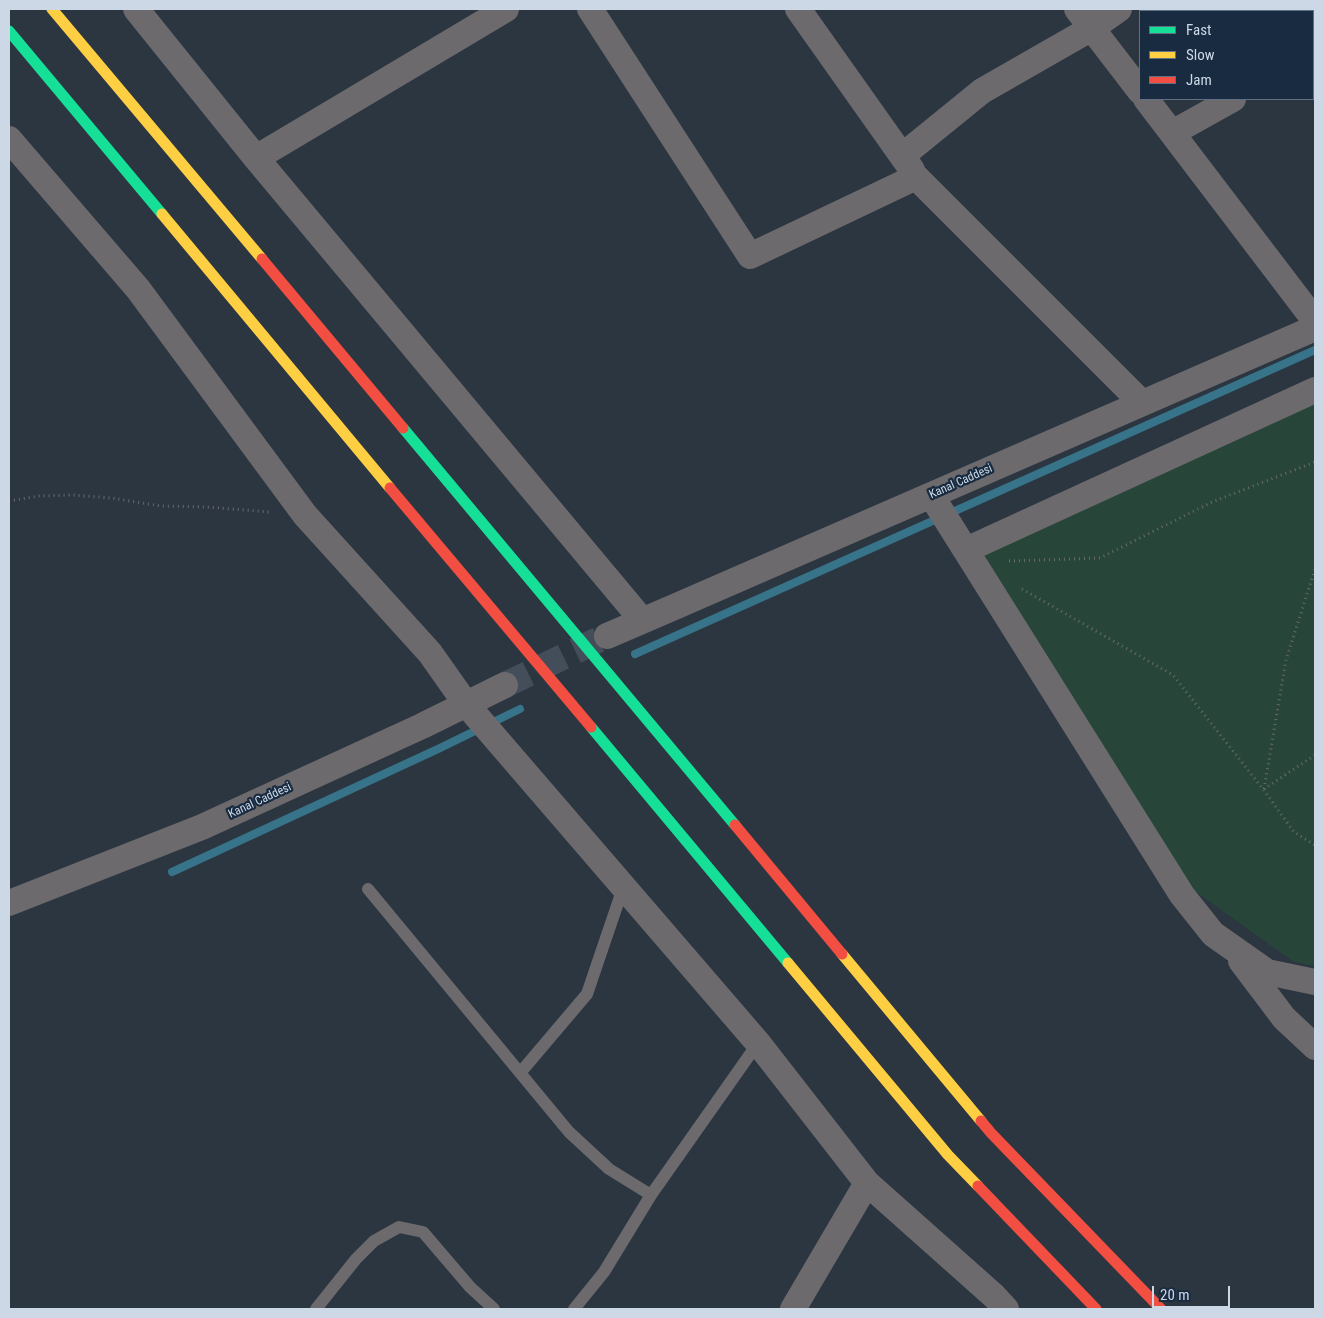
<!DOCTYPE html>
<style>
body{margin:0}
#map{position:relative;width:1324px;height:1318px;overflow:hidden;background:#2b3641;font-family:"Roboto Condensed",sans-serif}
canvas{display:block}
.frame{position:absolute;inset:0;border:10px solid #ccd8e6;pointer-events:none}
.legend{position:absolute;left:1139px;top:10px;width:175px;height:90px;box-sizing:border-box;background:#182b40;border:1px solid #607082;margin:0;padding:6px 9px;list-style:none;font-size:15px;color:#ccd8e6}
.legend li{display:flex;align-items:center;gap:10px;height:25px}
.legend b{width:25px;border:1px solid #607082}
.scale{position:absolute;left:1152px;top:1286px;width:78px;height:22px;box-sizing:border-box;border:2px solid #ccd8e6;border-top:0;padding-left:6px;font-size:15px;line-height:18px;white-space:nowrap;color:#ccd8e6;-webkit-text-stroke:4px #182b40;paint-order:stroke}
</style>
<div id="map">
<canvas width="1324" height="1318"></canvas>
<div class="frame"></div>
<ul class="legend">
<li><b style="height:6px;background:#16e098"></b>Fast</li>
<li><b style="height:6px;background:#ffcf43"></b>Slow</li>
<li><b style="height:6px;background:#f24e42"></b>Jam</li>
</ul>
<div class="scale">20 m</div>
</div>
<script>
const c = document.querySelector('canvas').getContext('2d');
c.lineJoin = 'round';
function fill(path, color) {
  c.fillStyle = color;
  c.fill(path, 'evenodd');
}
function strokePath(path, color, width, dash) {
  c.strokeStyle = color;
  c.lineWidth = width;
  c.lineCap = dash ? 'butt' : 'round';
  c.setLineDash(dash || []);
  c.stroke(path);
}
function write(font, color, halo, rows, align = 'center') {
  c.font = font + ' "Roboto Condensed",sans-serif';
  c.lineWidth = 4.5;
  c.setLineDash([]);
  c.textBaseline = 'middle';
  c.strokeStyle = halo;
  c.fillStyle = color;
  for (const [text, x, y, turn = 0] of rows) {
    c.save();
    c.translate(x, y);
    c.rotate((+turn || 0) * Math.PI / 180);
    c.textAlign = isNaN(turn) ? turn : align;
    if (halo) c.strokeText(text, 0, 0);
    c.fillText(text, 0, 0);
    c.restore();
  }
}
fill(new Path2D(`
 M1315,402v564l-21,-4 -123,-88 -205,-324z`), '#274639');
strokePath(new Path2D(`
 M635,654l680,-304
 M172,872l266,-123 82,-40`), '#377489', 8);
strokePath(new Path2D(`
 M505,685l99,-48`), '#434e5a', 26, [26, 13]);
strokePath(new Path2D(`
 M9,501l30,-5 33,-1 39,3 50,8 46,1 62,5
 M1009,561l91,-3 112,-56 103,-40
 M1022,589l151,86 90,114 31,43 21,13
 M1264,789l22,-129 29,-91
 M1264,789l51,-34`), '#6a696d', 3, [1, 4]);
strokePath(new Path2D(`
 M368,889l201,243 40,37 42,26
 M520,1073l67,-79 36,-106
 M316,1309l40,-50 18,-18 25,-14 24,5 47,55 24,22
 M574,1309l30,-37 47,-77 107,-152`), '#6d6a6d', 12);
strokePath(new Path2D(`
 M136,9l120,149 386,462
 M590,9l160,247 166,-79 226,226
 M798,9l114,161
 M1077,9l63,82
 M1313,54l2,-1
 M1146,99l169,222
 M1172,133l61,-34
 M9,139l129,150 167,226 125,138 36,51 292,339 109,140 127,113 12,13
 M902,156l80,-65 110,-63 27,-19
 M256,158l250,-149
 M931,495l251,400 31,39 54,38 48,10
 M966,550l349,-160
 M607,636l65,-28 643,-280
 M9,903l193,-76 220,-101 83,-41
 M1241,961l43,57 31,29
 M793,1309l74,-126`), '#6d6a6d', 26);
strokePath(new Path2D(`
 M9,31l153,183
 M403,428l332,397
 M591,727l197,236`), '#16e098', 11);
strokePath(new Path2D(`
 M52,9l210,250
 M162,214l228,274
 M842,954l139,167
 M788,963l160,192 30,31`), '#ffcf43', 11);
strokePath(new Path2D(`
 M262,259l141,169
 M390,488l201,239
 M735,825l107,129
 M981,1121l10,12 170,176
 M978,1186l118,123`), '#f24e42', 11);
write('12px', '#ccd8e6', '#182b40', [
 ["Kanal Caddesi",961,482,-24],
 ["Kanal Caddesi",260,801,-25]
]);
</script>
